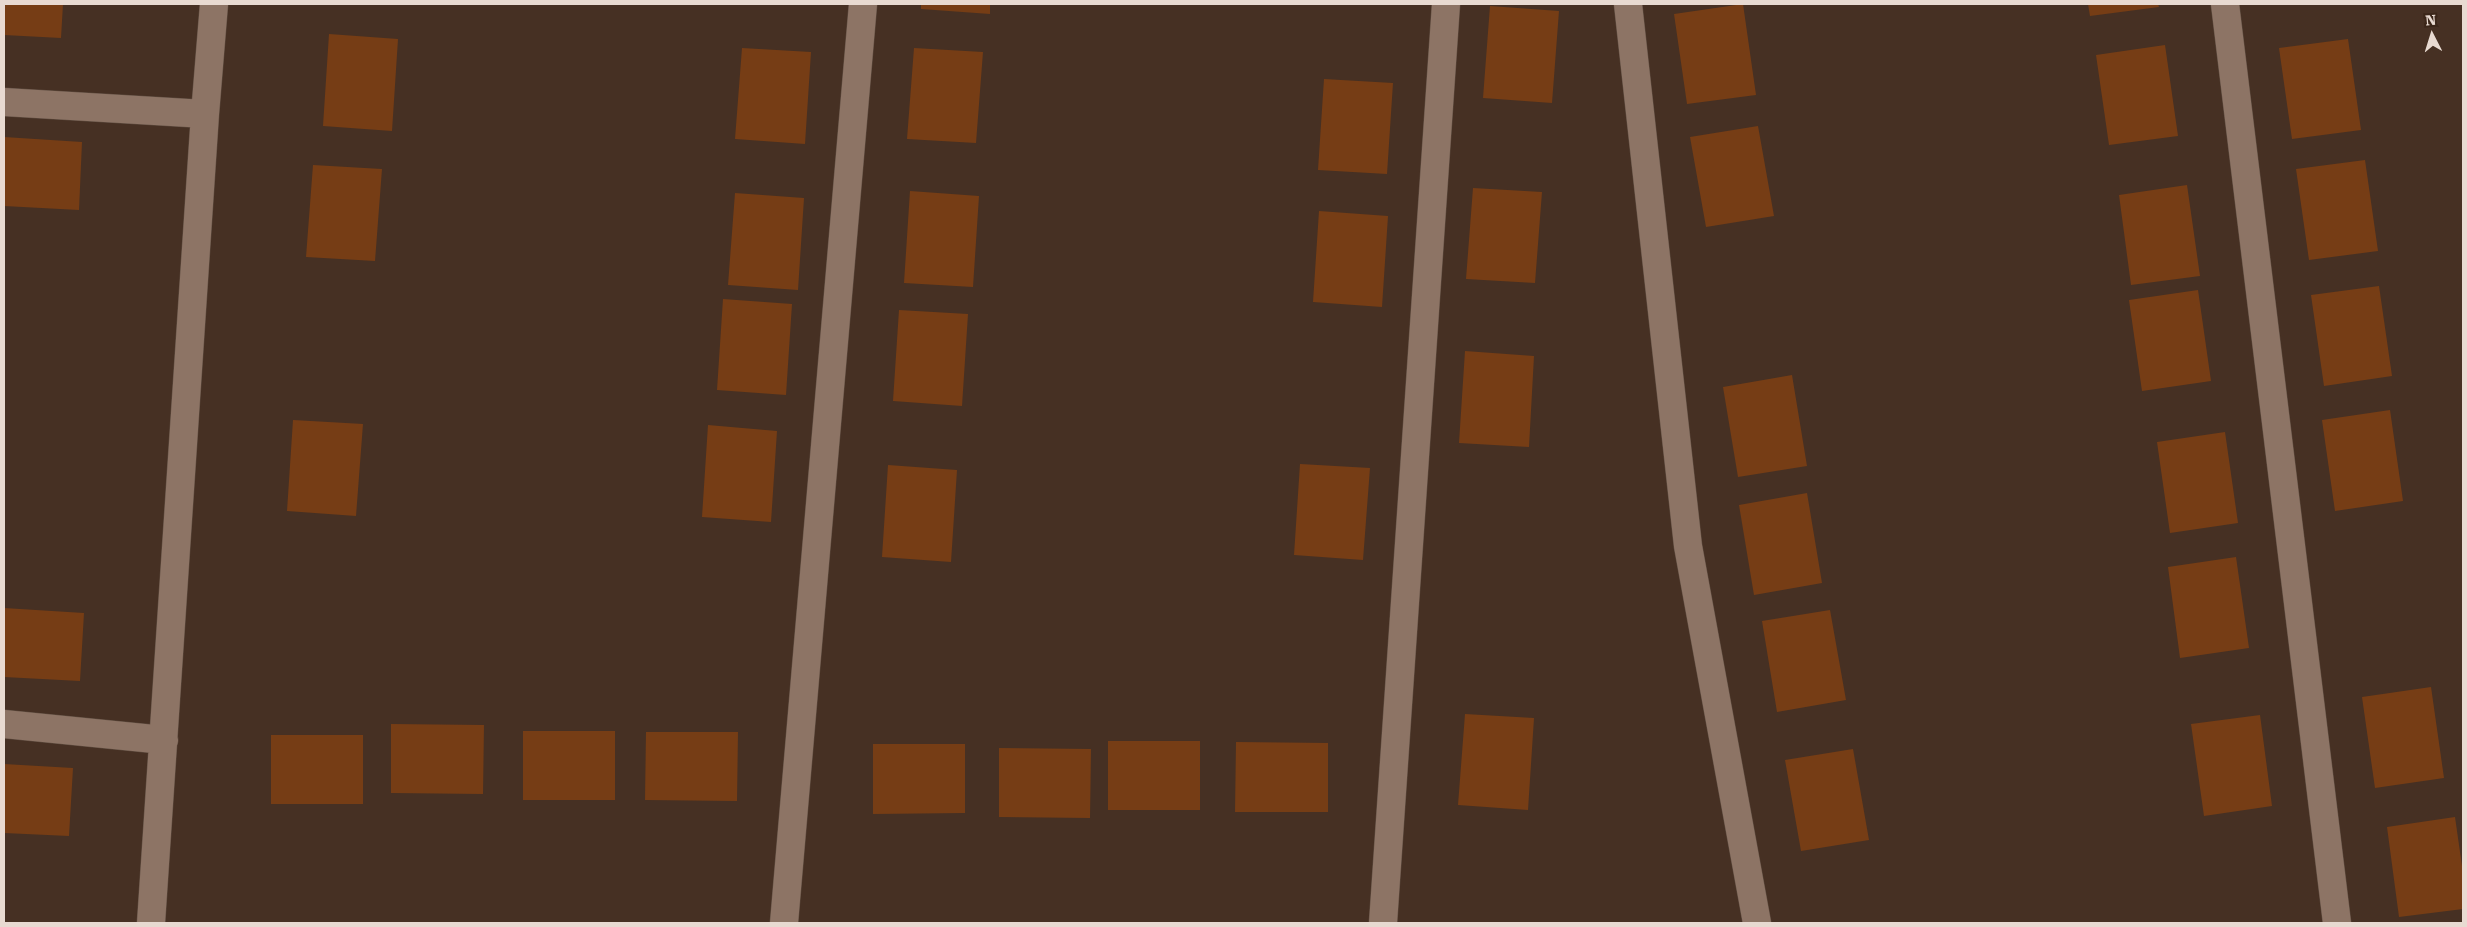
<!DOCTYPE html>
<style>
body{margin:0}
#map{position:relative;width:2467px;height:927px;overflow:hidden;background:#463023;font-family:"Roboto Serif",serif}
canvas{display:block}
.frame{position:absolute;inset:0;border:5px solid #e8dad1;pointer-events:none}
.north{position:absolute;left:2407px;top:10px;width:50px;height:50px;-webkit-text-stroke:4px #3b2619;paint-order:stroke;rotate:355deg;font-size:14px;font-weight:700;line-height:20px;text-align:center;color:#e8dad1}
.north::after{content:'';display:block;margin:auto;width:18px;height:22px;background:#e8dad1;clip-path:polygon(50% 0,100% 100%,50% 72%,0 100%)}
</style>
<div id="map">
<canvas width="2467" height="927"></canvas>
<div class="frame"></div>
<div class="north">N</div>
</div>
<script>
const c = document.querySelector('canvas').getContext('2d');
c.lineJoin = 'round';
function fill(path, color) {
  c.fillStyle = color;
  c.fill(path, 'evenodd');
}
function strokePath(path, color, width, dash) {
  c.strokeStyle = color;
  c.lineWidth = width;
  c.lineCap = dash ? 'butt' : 'round';
  c.setLineDash(dash || []);
  c.stroke(path);
}
fill(new Path2D(`
 M4,4h59l-2,34 -57,-3z
 M921,4h69v10l-69,-5z
 M1743,4l13,91 -69,9 -13,-90z
 M2088,4h70l1,3 -69,9z
 M1490,6l69,5 -7,92 -69,-5z
 M329,34l69,5 -6,92 -69,-5z
 M2348,39l13,91 -69,9 -13,-91z
 M2165,45l13,91 -69,9 -13,-90z
 M742,48l69,4 -6,92 -70,-5z
 M914,48l69,4 -7,91 -69,-4z
 M1324,79l69,4 -6,91 -69,-4z
 M1758,126l16,90 -68,11 -16,-90z
 M4,137l78,5 -3,68 -75,-4z
 M2365,160l13,91 -69,9 -13,-91z
 M313,165l69,4 -7,92 -69,-4z
 M2187,185l13,91 -69,9 -12,-90z
 M1473,188l69,4 -7,91 -69,-4z
 M910,191l69,5 -6,91 -69,-4z
 M735,193l69,5 -6,92 -70,-5z
 M1319,211l69,5 -6,91 -69,-5z
 M2379,286l13,90 -68,10 -13,-91z
 M2198,290l13,91 -69,10 -13,-91z
 M723,299l69,5 -6,91 -69,-5z
 M899,310l69,4 -6,92 -69,-5z
 M1465,351l69,5 -5,91 -70,-4z
 M1792,375l15,91 -69,11 -15,-90z
 M2390,410l13,91 -68,10 -13,-91z
 M293,420l70,4 -7,92 -69,-5z
 M708,425l69,6 -6,91 -69,-5z
 M2225,432l13,91 -68,10 -13,-91z
 M1300,464l70,4 -7,92 -69,-5z
 M888,465l69,5 -6,92 -69,-5z
 M1807,493l15,90 -68,12 -15,-90z
 M2236,557l13,91 -69,10 -12,-91z
 M4,608l80,5 -4,68 -76,-4z
 M1830,610l16,90 -69,12 -15,-91z
 M2431,687l13,91 -69,10 -13,-91z
 M1465,714l69,4 -6,92 -70,-5z
 M2260,715l12,91 -68,10 -13,-92z
 M391,724l93,1 -1,69 -92,-1z
 M523,731h92v69h-92z
 M646,732h92l-1,69 -92,-1z
 M271,735h92v69h-92z
 M1108,741h92v69h-92z
 M1236,742l92,1v69h-93z
 M873,744h92v69l-92,1z
 M999,748l92,1 -1,69 -91,-1z
 M1853,749l16,91 -68,11 -16,-91z
 M4,764l69,4 -4,68 -65,-3z
 M2455,817l8,56v36l-64,8 -12,-90z`), '#763d15');
const minor = new Path2D(`
 M1628,4l60,542 69,377
 M2225,4l112,919
 M4,102l201,12
 M4,724l160,16
 M151,923l54,-809 9,-110
 M784,923l79,-919
 M1383,923l63,-919`);
strokePath(minor, '#604e42', 29);
strokePath(minor, '#8d7465', 28);
</script>
